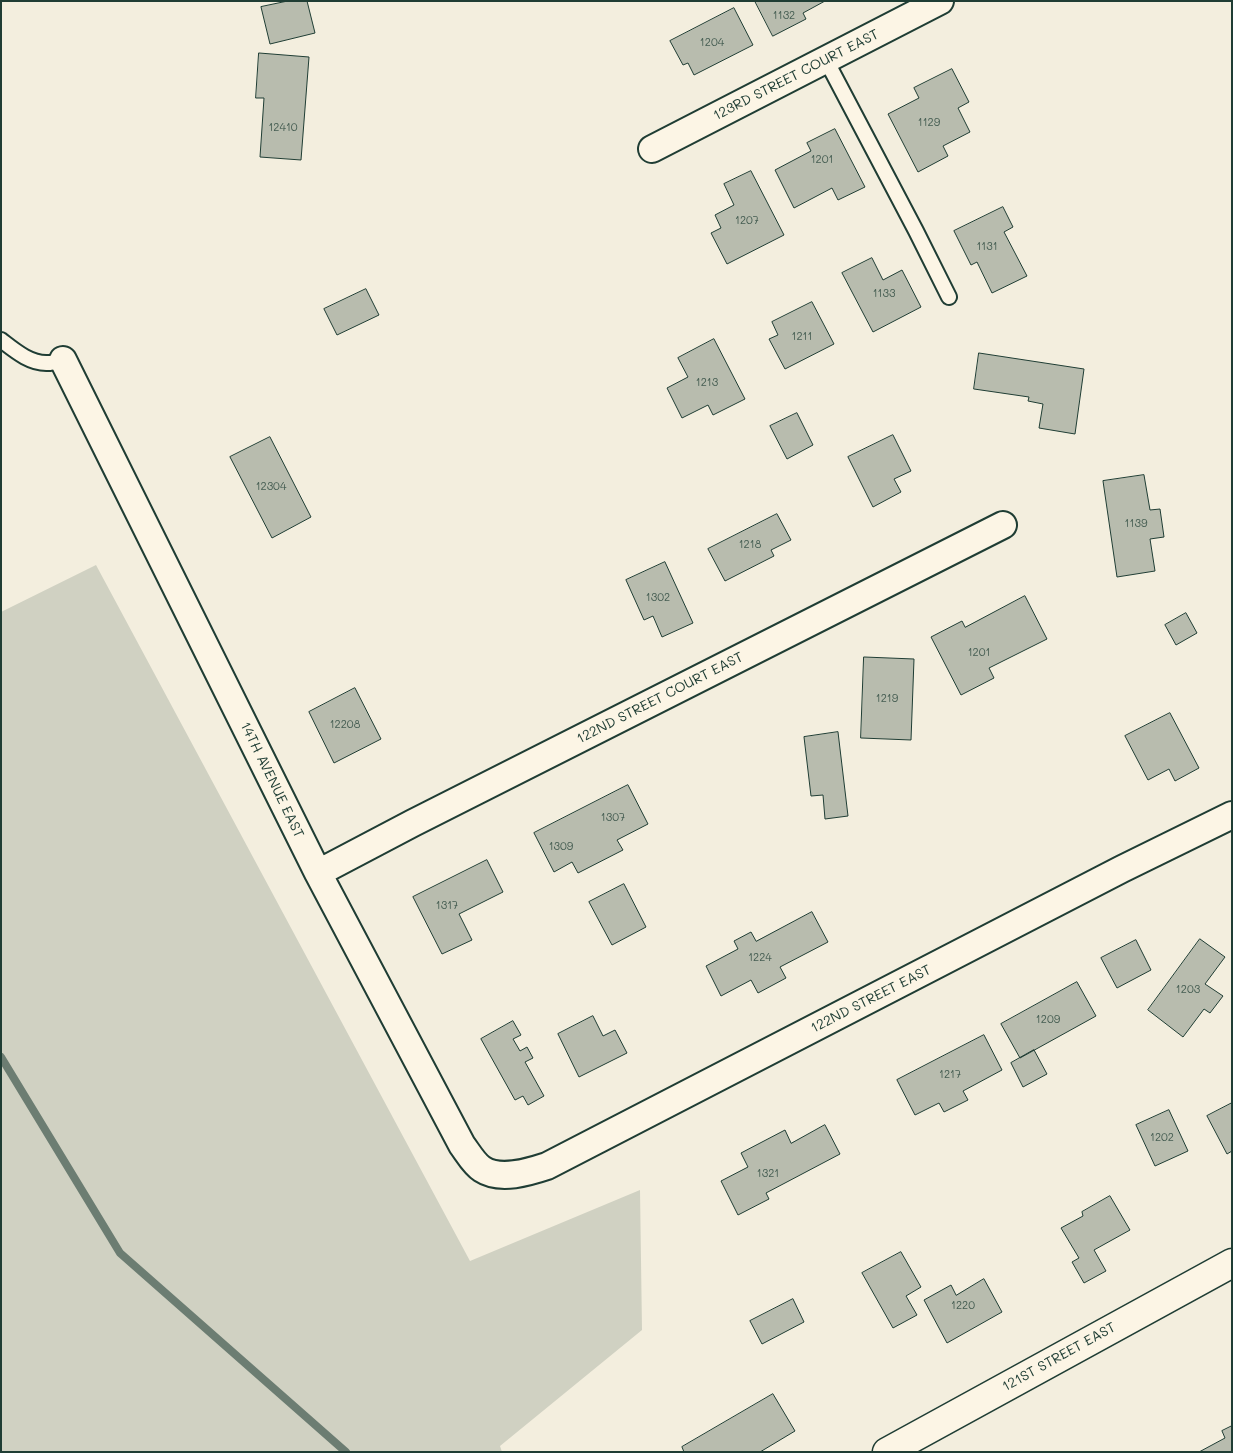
<!DOCTYPE html>
<style>
body{margin:0}
#map{position:relative;width:1233px;height:1453px;overflow:hidden;background:#f3eede;font-family:Mali,sans-serif}
canvas{display:block}
.frame{position:absolute;inset:0;border:2px solid #1f3d34;pointer-events:none}
</style>
<div id="map">
<canvas width="1233" height="1453"></canvas>
<div class="frame"></div>
</div>
<script>
const c = document.querySelector('canvas').getContext('2d');
c.lineJoin = 'round';
function fill(path, color) {
  c.fillStyle = color;
  c.fill(path, 'evenodd');
}
function strokePath(path, color, width, dash) {
  c.strokeStyle = color;
  c.lineWidth = width;
  c.lineCap = dash ? 'butt' : 'round';
  c.setLineDash(dash || []);
  c.stroke(path);
}
function write(font, color, halo, rows, align = 'center') {
  c.font = font + ' Mali,sans-serif';
  c.lineWidth = 4;
  c.setLineDash([]);
  c.textBaseline = 'middle';
  c.strokeStyle = halo;
  c.fillStyle = color;
  for (const [text, x, y, turn = 0] of rows) {
    c.save();
    c.translate(x, y);
    c.rotate((+turn || 0) * Math.PI / 180);
    c.textAlign = isNaN(turn) ? turn : align;
    if (halo) c.strokeText(text, 0, 0);
    c.fillText(text, 0, 0);
    c.restore();
  }
}
fill(new Path2D(`
 M96,565l374,696 170,-71 2,140 -142,116 2,6h-501v-840z`), '#d0d1c2');
strokePath(new Path2D(`
 M1,1057l119,196 226,199`), '#6c7d72', 8);
const building = new Path2D(`
 M288,1h19l8,32 -45,11 -9,-37z
 M755,1h70l-22,12 3,6 -33,17z
 M734,8l19,37 -59,30 -6,-12 -5,2 -13,-24z
 M259,53l50,4 -8,103 -41,-3 4,-59h-8z
 M952,69l17,33 -11,6 12,24 -27,14 5,10 -30,16 -30,-58 31,-16 -5,-10z
 M835,129l30,58 -27,13 -6,-12 -38,20 -19,-38 36,-19 -4,-8z
 M751,171l33,64 -57,29 -16,-31 10,-5 -6,-13 19,-10 -10,-21z
 M1003,207l10,20 -9,5 23,44 -35,17 -15,-31 -6,3 -17,-34z
 M872,258l11,22 19,-10 19,37 -48,25 -31,-59z
 M366,289l13,26 -42,20 -13,-26z
 M812,302l22,42 -49,25 -16,-30 9,-4 -6,-13z
 M714,339l31,60 -32,16 -5,-10 -26,13 -15,-30 21,-11 -10,-19z
 M979,353l105,16 -9,65 -36,-6 4,-24 -15,-3 1,-4 -55,-8z
 M797,413l16,32 -26,14 -17,-33z
 M893,435l18,36 -17,8 7,13 -28,15 -25,-50z
 M270,437l41,80 -39,21 -42,-81z
 M1144,475l6,35 10,-1 4,28 -14,2 5,32 -38,6 -14,-96z
 M777,514l14,26 -20,10 3,6 -49,25 -17,-32z
 M665,562l28,61 -31,14 -9,-21 -9,4 -18,-40z
 M1025,596l22,43 -58,29 5,10 -33,17 -30,-58 31,-16 3,6z
 M1186,613l11,20 -21,12 -11,-20z
 M864,657l50,2 -3,81 -50,-2z
 M355,688l26,51 -47,24 -25,-51z
 M1170,713l29,55 -24,13 -6,-12 -21,11 -23,-44z
 M838,732l10,84 -23,3 -2,-24 -12,1 -7,-59z
 M628,785l20,39 -31,16 6,10 -45,23 -6,-11 -18,10 -20,-39z
 M487,860l16,32 -44,22 13,26 -30,14 -29,-57z
 M624,884l22,43 -34,18 -23,-43z
 M812,912l16,30 -48,25 6,11 -28,15 -7,-13 -30,16 -15,-30 32,-17 -4,-8 17,-9 5,9z
 M1200,939l25,18 -20,27 18,12 -13,17 -6,-4 -21,28 -35,-27z
 M1136,940l15,30 -34,18 -16,-30z
 M1077,982l19,34 -76,42 -19,-34z
 M593,1016l10,20 12,-6 12,23 -48,24 -21,-43z
 M513,1021l8,14 -8,4 7,12 7,-4 6,11 -8,4 19,34 -16,9 -5,-9 -8,4 -34,-61z
 M984,1035l18,35 -39,21 5,9 -24,12 -5,-9 -24,12 -18,-35z
 M1034,1050l13,24 -24,13 -12,-24z
 M1232,1103v48l-5,3 -20,-38z
 M1169,1110l19,41 -33,15 -19,-41z
 M825,1125l15,29 -74,39 3,6 -31,16 -17,-34 27,-14 -7,-14 44,-23 6,13z
 M1110,1196l20,34 -36,20 12,21 -22,12 -12,-21 7,-4 -18,-30 22,-12 -1,-4z
 M901,1252l20,35 -15,9 11,19 -24,13 -31,-55z
 M984,1279l18,33 -55,31 -23,-43 27,-15 5,10z
 M793,1299l11,23 -42,22 -12,-23z
 M773,1394l22,37 -35,21h-76l-2,-5z
 M1232,1426v26h-33l26,-14 -3,-7z`);
fill(building, '#b8bcae');
strokePath(building, '#1f3d34', 1);
const service = new Path2D(`
 M826,60l90,171 33,66
 M1,340c13,10 29,24 47,23 5,0 10,-2 15,-3`);
const minor = new Path2D(`
 M652,149l288,-148
 M63,360l255,513 144,272c6,8 12,19 20,24 18,12 47,3 65,-3l575,-297 110,-54
 M318,873l95,-50 590,-298`);
const tertiary = new Path2D(`
 M887,1452l345,-189`);
strokePath(service, '#1f3d34', 18);
strokePath(minor, '#1f3d34', 30);
strokePath(tertiary, '#1f3d34', 31);
strokePath(service, '#fcf5e5', 14);
strokePath(minor, '#fcf5e5', 26);
strokePath(tertiary, '#fcf5e5', 28);
write('11px', '#455d52', null, [
 ["1132",784,16],
 ["1204",712,43],
 ["1129",929,123],
 ["12410",283,128],
 ["1201",822,160],
 ["1207",747,221],
 ["1131",987,247],
 ["1133",884,294],
 ["1211",802,337],
 ["1213",707,383],
 ["12304",271,487],
 ["1139",1136,524],
 ["1218",750,545],
 ["1302",658,598],
 ["1201",979,653],
 ["1219",887,699],
 ["12208",345,725],
 ["1307",613,818],
 ["1309",561,847],
 ["1317",447,906],
 ["1224",760,958],
 ["1203",1188,990],
 ["1209",1048,1020],
 ["1217",950,1075],
 ["1202",1162,1138],
 ["1321",768,1174],
 ["1220",963,1306]
]);
write('14px', '#1f3d34', '#fcf5e5', [
 ["123RD STREET COURT EAST",796,75,-27],
 ["122ND STREET COURT EAST",660,698,-27],
 ["14TH AVENUE EAST",272,780,64],
 ["122ND STREET EAST",871,999,-27],
 ["121ST STREET EAST",1059,1357,-29]
]);
</script>
